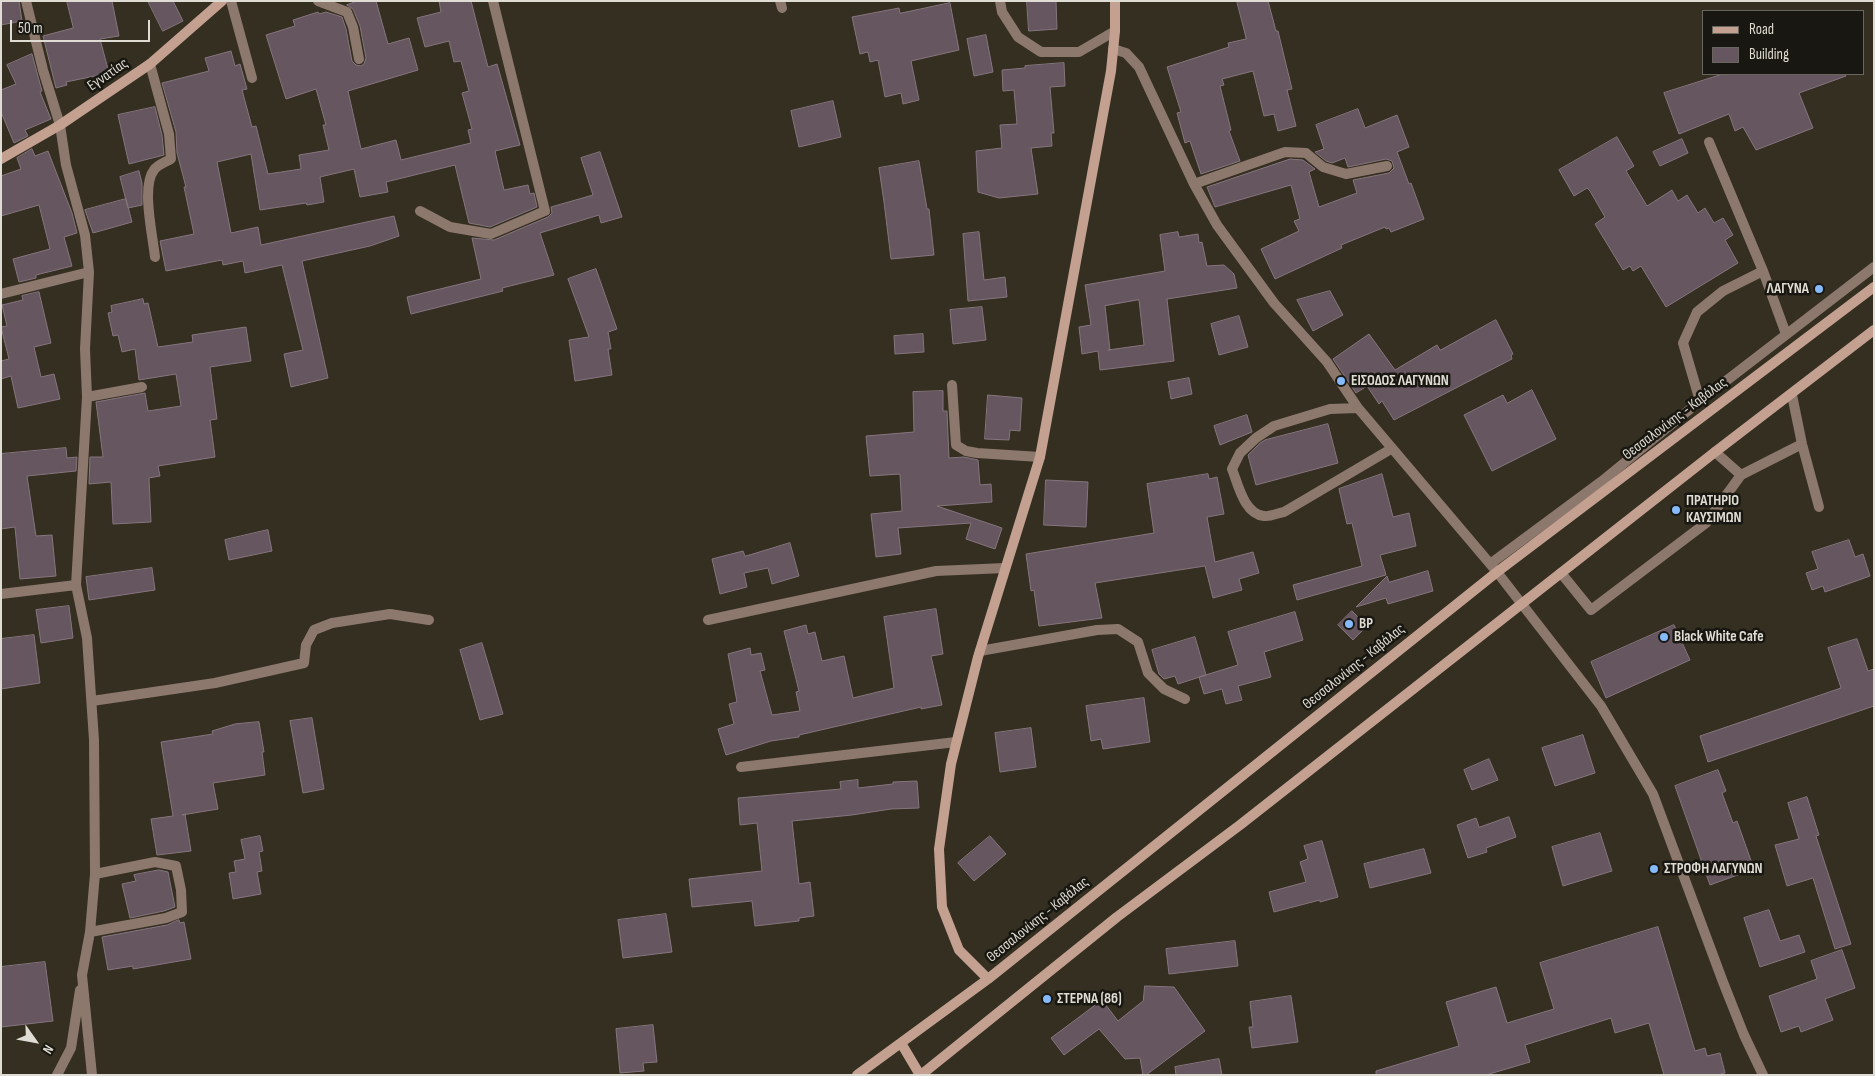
<!DOCTYPE html>
<meta charset="utf-8">
<style>
body{margin:0}
#map{position:relative;width:1875px;height:1076px;overflow:hidden;background:#342f20;font-family:"Sofia Sans Condensed",sans-serif}
canvas{display:block}
.frame{position:absolute;inset:0;border:2px solid #dfdcd3;pointer-events:none}
.legend{position:absolute;left:1702px;top:10px;width:162px;height:65px;box-sizing:border-box;background:#191711;border:1px solid #68665f;margin:0;padding:6px 9px;list-style:none;font-size:15px;color:#dfdcd3}
.legend li{display:flex;align-items:center;gap:10px;height:25px}
.legend b{width:25px;border:1px solid #68665f}
.north{position:absolute;left:10px;top:1016px;width:50px;height:50px;-webkit-text-stroke:4px #191711;paint-order:stroke;rotate:122deg;font-size:14px;font-weight:700;line-height:20px;text-align:center;color:#dfdcd3}
.north::after{content:'';display:block;margin:auto;width:18px;height:22px;background:#dfdcd3;clip-path:polygon(50% 0,100% 100%,50% 72%,0 100%)}
.scale{position:absolute;left:10px;top:20px;width:140px;height:22px;box-sizing:border-box;border:2px solid #dfdcd3;border-top:0;padding-left:6px;font-size:15px;line-height:18px;white-space:nowrap;color:#dfdcd3;-webkit-text-stroke:4px #191711;paint-order:stroke}
</style>
<div id="map">
<canvas width="1875" height="1076"></canvas>
<div class="frame"></div>
<ul class="legend">
<li><b style="height:6px;background:#c3a08f"></b>Road</li>
<li><b style="height:14px;background:#66565f"></b>Building</li>
</ul>
<div class="north">N</div>
<div class="scale">50 m</div>
</div>
<script>
const c = document.querySelector('canvas').getContext('2d');
c.lineJoin = 'round';
function fill(path, color) {
  c.fillStyle = color;
  c.fill(path, 'evenodd');
}
function strokePath(path, color, width, dash) {
  c.strokeStyle = color;
  c.lineWidth = width;
  c.lineCap = dash ? 'butt' : 'round';
  c.setLineDash(dash || []);
  c.stroke(path);
}
function write(font, color, halo, rows, align = 'center') {
  c.font = font + ' "Sofia Sans Condensed",sans-serif';
  c.lineWidth = 5;
  c.setLineDash([]);
  c.textBaseline = 'middle';
  c.strokeStyle = halo;
  c.fillStyle = color;
  for (const [text, x, y, turn = 0] of rows) {
    c.save();
    c.translate(x, y);
    c.rotate((+turn || 0) * Math.PI / 180);
    c.textAlign = isNaN(turn) ? turn : align;
    if (halo) c.strokeText(text, 0, 0);
    c.fillText(text, 0, 0);
    c.restore();
  }
}
const building = new Path2D(`
 M1,1h18l3,20 -21,4z
 M67,1h45l7,35 -19,3 9,34 -43,9 1,3 -11,3 -13,-52 30,-8z
 M148,1h25l10,20 -20,10z
 M358,1h18l12,43 21,-6 9,32 -70,21 13,58 35,-9 5,20 70,-17 -3,-13 4,-1 -10,-36 7,-2 -8,-30 -7,1 -5,-21 -24,6 -8,-29 24,-6 -2,-11h32l17,66 9,-3 23,81 -25,6 9,39 24,-5 2,9 4,-1 3,14 -47,20 -21,-4 -14,-58 -69,17 2,10 -28,5 -6,-28 -34,8 4,25 -17,3 -1,-2 -46,7 -9,-56 -34,8 14,71 27,-6 3,18 133,-29 5,20 -29,10 -68,15 26,117 -37,9 -7,-33 19,-4 -21,-85 -37,8 -2,-12 -20,4 -1,-5 -56,11 -6,-30 34,-7 -10,-47h2l-9,-34 -1,-21 -14,-49 47,-12 -4,-13 26,-7 4,15 5,-2 7,25 -5,1 10,37 4,-1 12,48 33,-5 -2,-14 30,-5 -6,-25h3l-10,-36 -30,10 -20,-64 29,-9 -2,-6 25,-8 1,2 7,-2 16,5 4,12 6,32 4,4 5,1 3,-2 2,-6 -6,-32 -7,-17 -6,-4z
 M1027,1h29l1,28 -28,2z
 M1237,1h31l8,30h2l14,58 -5,1 9,36 -18,5 -4,-17 -10,2 -11,-45 -31,8 2,6 -4,1 11,44 -2,1 11,30 -39,13 -11,-33 -5,2 -8,-30 4,-1 -14,-45 62,-20 -1,-4 18,-4z
 M950,3l9,47 -48,11 8,39 -16,4 -2,-11 -16,4 -7,-37 -8,2 -2,-10 -8,2 -8,-37 47,-9 1,5z
 M986,35l7,37 -19,4 -7,-37z
 M32,54l10,37 -2,1 11,27 -26,11 3,6 -14,7 -13,-31v-22l15,-6 -9,-19z
 M1064,63l1,23 -15,1 4,46h-3l1,13 -21,2 7,46 -39,4 -21,-6 -2,-41 26,-3 -2,-23 17,-1 -3,-34 -11,1 -1,-21 23,-2v-2z
 M1723,74h122l1,2 -47,17 14,35 -57,22 -13,-23 -8,4 -6,-17 -50,20 -15,-41z
 M833,101l8,36 -42,10 -8,-36z
 M155,107l7,28 2,20 -35,9 -11,-49z
 M1358,109l7,19 32,-13 12,32 -12,5 12,32 2,-1 13,36 -33,13 -2,-4 -3,1 -1,-2 -44,18 1,3 -67,31 -14,-30 38,-18 -5,-10 6,-2 -9,-34 -76,22 -8,-20 83,-28 13,1 12,9 -6,3 10,35 38,-14 -4,-13 36,-7 5,-5 -2,-7 -6,-2 -38,8 -3,-9 -13,5 -6,-2 -11,-9 9,-3 -8,-24z
 M1617,137l17,29 -8,5 21,35 25,-16 6,11 9,-6 11,18 7,-5 9,15 9,-5 10,17 -8,5 13,23 -72,44 -25,-41 -8,5 -3,-5 -7,4 -28,-46 10,-7 -15,-26 -3,-3 -13,8 -15,-26z
 M1682,139l6,14 -28,13 -7,-14z
 M32,149l3,7 13,-5 24,62 5,20 -13,4 8,29 -36,9v3l-17,4 -6,-23 37,-10 -11,-44 -38,11v-40l20,-7 -4,-11z
 M600,152l22,65 -21,6 -2,-8 -59,18 14,42 -52,13 1,3 -92,23 -4,-17 74,-18 -9,-41 22,2 54,-23 4,-4 -1,-6 42,-12 -12,-37z
 M919,161l8,48h2l5,46 -43,4 -7,-57 -5,-34z
 M139,171l3,12v22l-14,3 -8,-31z
 M126,199l6,23 -39,11 -8,-23z
 M979,232l5,48 21,-3 2,20 -39,4 -5,-67z
 M1178,232l1,5 19,-3 1,9 3,-1 5,24 17,-1 10,9 3,14 -70,11 7,62 -74,9 -2,-19 -16,3 -3,-27 12,-2 -6,-40 80,-14 -5,-36zM1139,300l5,45 -36,5h2l-5,-44z
 M596,269l21,60 -9,3 3,17h-3l4,26 -37,6 -6,-41 20,-3 -21,-58z
 M1330,291l13,24 -30,16 -16,-31z
 M39,292l12,51 -17,4 7,30 13,-3 6,25 -42,9 -7,-32 -10,3v-18l8,-2 -8,-32 6,-1 -5,-21 21,-5 -1,-4z
 M143,299l1,5 4,-1 10,44 35,-5 -1,-7 54,-8 5,34 -41,6 7,52 -7,1 5,37 -57,9 2,10 -11,2 2,44 -38,2 -2,-42 -22,2 1,-27h13l-7,-55 49,-9 3,18 33,-5 -5,-32 -37,6 -4,-31 -13,3 -4,-17 -5,1 -5,-23 4,-1 -1,-6z
 M982,307l4,33 -33,4 -3,-34z
 M1239,316l9,31 -29,8 -8,-31z
 M1496,320l17,34 -2,1 1,4 -118,61 -12,-19 -3,3 -12,-18 -11,7 -23,-34 36,-25 26,36 42,-25 3,5z
 M923,334l1,18 -29,2 -1,-18z
 M1189,378l3,16 -21,5 -3,-17z
 M1532,390l24,49 -64,32 -28,-56 39,-20 4,8z
 M943,391v20h4l2,47 15,-1 14,3 2,25 11,-1 1,18 -55,4 65,22 -7,21 -29,-10 5,-16 -73,5 3,26 -25,3 -5,-43 31,-3 -2,-37 -30,2 -4,-40 48,-4 -1,-40z
 M988,395l34,3 -2,33 -10,-1 -1,10 -24,-1z
 M1247,415l5,17 -32,13 -6,-19z
 M1328,424l10,39 -82,22 -8,-30 12,-12 5,-3z
 M66,448l1,10 10,-1 -1,14 -49,5 9,60 16,-1 4,41 -36,3 -5,-52 -14,2v-75z
 M1208,474l1,5 8,-2 7,37 -17,3 8,45 38,-10 6,21 -20,6 3,11 -29,8 -8,-32 -110,17 7,35 -63,8 -5,-36 -3,1 -5,-37 128,-21 -7,-49z
 M1382,474l11,43 16,-4 7,33 -36,9 6,20 -89,25 -4,-15 69,-19 -10,-43 -5,1 -8,-35z
 M1046,480l42,2 -2,45 -42,-2z
 M268,530l4,21 -43,9 -4,-20z
 M1849,540l6,17 8,-3 7,22 -45,16 -2,-6 -11,4 -6,-17 12,-4 -6,-17z
 M790,543l9,33 -27,8 -4,-16 -24,5 3,14 -27,7 -8,-35 31,-8 2,5z
 M152,568l3,22 -66,10 -3,-23z
 M1428,571l5,20 -45,13 -2,-6 -30,9 31,-31 2,6z
 M69,606l4,32 -32,5 -5,-33z
 M936,609l7,45 -12,2 11,49 -21,4v-2l-122,28v2l-28,4 -45,14 -8,-26 16,-5 -5,-20 8,-2 -9,-48 22,-6 1,7 10,-2 4,17 -5,1 12,44 28,-4 -4,-19 3,-1 -15,-60 22,-6 2,9 7,-2 7,29 22,-5 9,42 41,-10 -10,-71z
 M1352,611l15,15 -14,14 -15,-15z
 M1295,612l8,28 -39,12 7,25 -33,9 4,14 -16,4 -4,-15 -18,5 -5,-17 39,-12 -10,-33z
 M1674,625l16,35 -84,38 -15,-36z
 M34,635l6,48 -39,6v-50z
 M1195,637l11,38 -28,9 -3,-8 -11,3 -5,-5 -7,-24z
 M1857,639l11,32 6,-2v37l-166,56 -8,-26 141,-48 -13,-40z
 M482,643l21,71 -23,6 -20,-70z
 M1144,698l6,44 -47,7 -2,-10 -10,2 -5,-35z
 M312,718l12,71 -21,4 -13,-72z
 M259,722l5,30h-2l3,23 -52,8 5,26 -36,6 3,-1 6,37 -34,4 -6,-36 22,-3 -12,-74 52,-8 -1,-3 23,-7z
 M1031,728l5,39 -36,5 -5,-39z
 M1583,735l12,38 -40,13 -13,-38z
 M1489,759l9,21 -26,10 -8,-20z
 M1718,770l8,21 -4,2 11,30 4,-2 17,48 -44,16 -35,-99z
 M858,780v8l35,-4v-2l24,-1 2,27 -28,1 -39,6 -60,6 7,63 11,-2 4,34 -15,2v3l-44,5 -3,-25 -60,6 -3,-28 73,-8 -5,-48 -17,2 -2,-27 103,-9 -1,-7z
 M1807,797l12,38 -3,1 35,108 -16,5 -22,-71 -26,8 -12,-41 24,-6 -11,-36z
 M1509,817l7,20 -30,11 1,4 -19,6 -11,-33 19,-7 3,9z
 M1600,833l12,38 -49,15 -11,-39z
 M260,836l3,15 -4,1 3,19 -5,1 4,22 -28,5 -4,-26 7,-1 -2,-11 11,-2 -4,-19z
 M990,836l16,18 -32,27 -16,-18z
 M1322,841l16,56 -18,5v-2l-46,12 -5,-20 37,-10 -6,-20 8,-3 -4,-13z
 M1424,849l7,24 -61,15 -6,-24z
 M159,870l9,2 7,35 -11,4 -34,7 -8,-34 14,-3 -2,-6z
 M1769,910l11,31 19,-6 6,17 -45,15 -16,-49z
 M666,914l6,38 -49,6 -5,-38z
 M179,920l1,3 4,-1 7,37 -58,10v-3l-25,4 -6,-33 65,-12z
 M1658,927l37,124 10,-3 2,8 13,-3 5,20 -8,2h-53l-15,-52 -34,10 -4,-15 -86,27 5,17 -44,13h-110v-4l83,-25 -13,-44 50,-15 11,36 47,-14 -14,-46z
 M1235,941l3,25 -69,8 -3,-25z
 M1842,950l13,38 -30,11 8,21 -32,12 -2,-6 -18,6 -12,-36 48,-17 -6,-18z
 M45,962l8,59 -52,6v-60z
 M1145,986l29,1 31,44 -59,44h-3l-3,-17 -15,1 -26,-30 -35,26 -13,-17 51,-38 16,21 25,-20z
 M1291,996l7,46 -46,6 -3,-21h4l-3,-25z
 M653,1025l4,37 -14,1 1,8 -24,2 -4,-44z
 M1219,1059l3,16h-46l-1,-8z`);
fill(building, '#66565f');
strokePath(building, '#86757e', 1);
strokePath(new Path2D(`
 M1709,142l54,129 23,63
 M1792,395l10,49 17,63
 M1700,401l-17,-58 14,-31 26,-21 40,-20
 M1741,475l61,-31
 M1561,573l30,37 115,-87 35,-48 -26,-23`), '#8d786d', 10);
strokePath(new Path2D(`
 M26,1l17,69 17,55 6,40 19,70 4,37 -4,77 2,48 -11,188 11,53 7,102 1,134 -5,58 -8,43 10,100
 M231,1l21,77
 M318,1l29,11 6,15 6,32
 M780,1l2,7
 M1000,1l2,11 16,25 23,15h38l36,-21
 M1113,49l13,4 13,14 55,117 23,41 57,78 53,59 31,46 139,164 104,134 52,88 70,188 21,53 19,40
 M150,64l19,70 2,25c-5,3 -14,6 -17,11 -13,16 -1,67 1,87
 M1194,184l91,-32 21,1 17,14 23,7 41,-8
 M420,211l30,16 41,7 54,-23 -52,-210
 M1,294l88,-22
 M952,385l4,60 10,6 11,2 63,4
 M87,397l55,-10
 M1358,408l-28,1 -56,17 -18,12 -16,15 -8,16c6,15 12,45 32,47 6,1 14,-3 20,-4l107,-63
 M1490,564l112,-83 98,-80 174,-134
 M1,594l75,-9
 M708,620l228,-49 69,-3
 M980,651l117,-21 21,-1 20,13 10,31 16,16 21,10
 M92,701l123,-18 89,-20 2,-18 8,-15 18,-7 58,-9 39,6
 M741,767l215,-25
 M90,932l76,-14 16,-6 -1,-22 -5,-24 -21,-4 -60,12
 M57,1075l14,-27 9,-58`), '#8d786d', 10);
strokePath(new Path2D(`
 M1,159l59,-34 90,-61 72,-63
 M988,979l-29,-29 -17,-43 -3,-58 12,-85 27,-107 62,-200 71,-386 4,-40v-30
 M901,1043l19,32
 M857,1075l131,-96 509,-407 377,-285
 M921,1075l196,-158 123,-92 475,-373 159,-122`), '#c3a08f', 10);
for (const [x, y, r, color] of [
 [1819,289,5,"#86bbfb"],
 [1341,381,5,"#86bbfb"],
 [1676,510,5,"#86bbfb"],
 [1349,624,5,"#86bbfb"],
 [1664,637,5,"#86bbfb"],
 [1654,869,5,"#86bbfb"],
 [1047,999,5,"#86bbfb"]
]) {
  const dot = new Path2D();
  dot.arc(x, y, r, 0, 2 * Math.PI);
  c.fillStyle = color;
  c.fill(dot);
  strokePath(dot, '#191711', 2);
}
write('15px', '#dfdcd3', '#191711', [
 ["Εγνατίας",108,75,-35],
 ["Θεσσαλονίκης - Καβάλας",1675,419,-37],
 ["Θεσσαλονίκης - Καβάλας",1354,667,-39],
 ["Θεσσαλονίκης - Καβάλας",1038,920,-39]
]);
write('bold 15px', '#dfdcd3', '#191711', [
 ["ΛΑΓΥΝΑ",1809,289,"right"],
 ["ΕΙΣΟΔΟΣ ΛΑΓΥΝΩΝ",1351,381],
 ["ΠΡΑΤΗΡΙΟ",1686,501],
 ["ΚΑΥΣΙΜΩΝ",1686,518],
 ["BP",1359,624],
 ["Black White Cafe",1674,637],
 ["ΣΤΡΟΦΗ ΛΑΓΥΝΩΝ",1664,869],
 ["ΣΤΕΡΝΑ (86)",1057,999]
], 'left');
</script>
